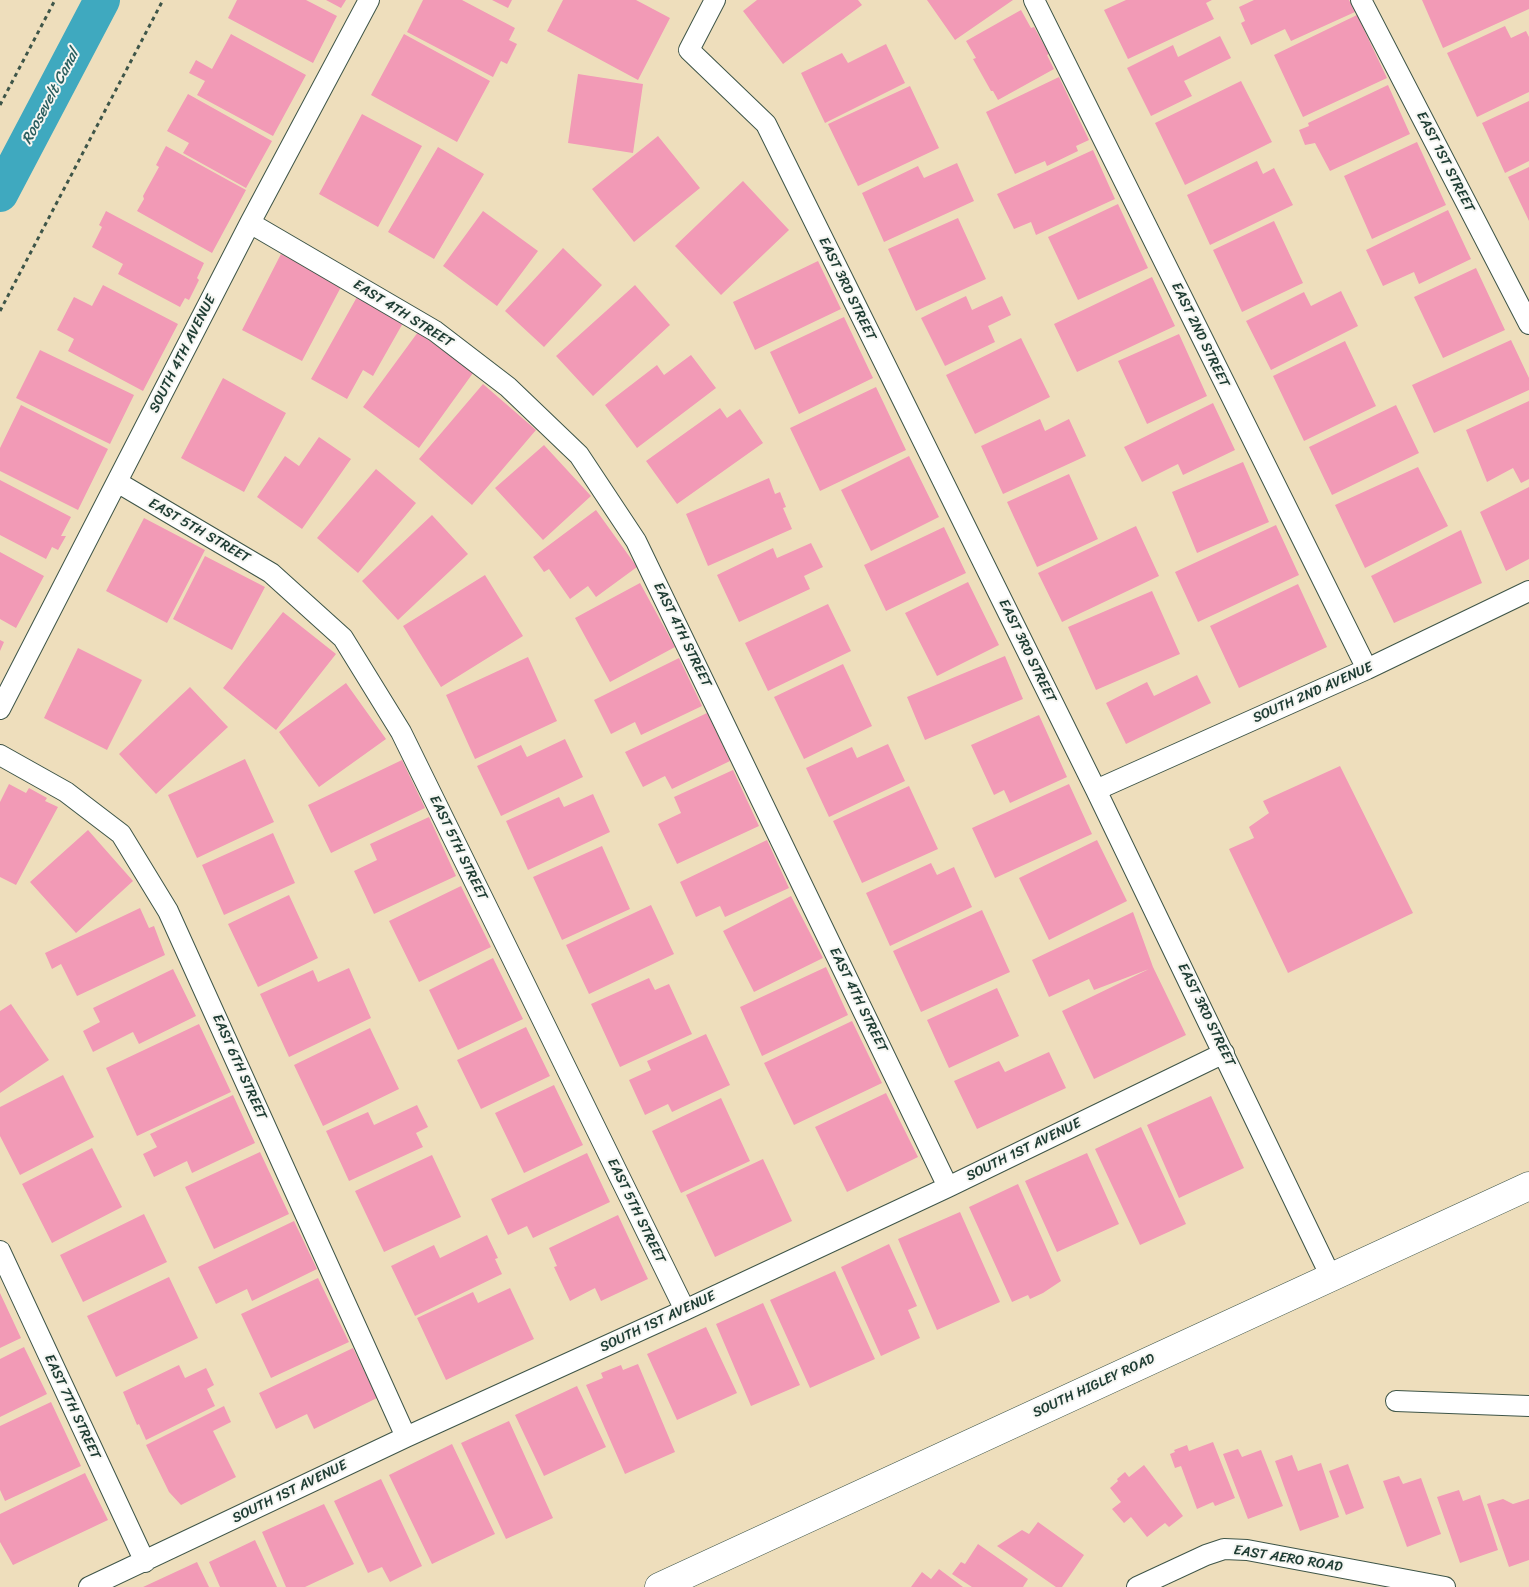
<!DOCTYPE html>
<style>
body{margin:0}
canvas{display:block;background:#eedebc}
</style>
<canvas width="1529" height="1587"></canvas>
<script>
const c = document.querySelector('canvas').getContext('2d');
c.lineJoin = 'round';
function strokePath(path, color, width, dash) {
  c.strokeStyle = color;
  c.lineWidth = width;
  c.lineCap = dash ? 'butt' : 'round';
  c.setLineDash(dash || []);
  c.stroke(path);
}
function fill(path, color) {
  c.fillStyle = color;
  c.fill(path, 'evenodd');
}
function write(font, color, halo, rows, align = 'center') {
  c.font = font + ' Sriracha,sans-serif';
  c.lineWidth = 4;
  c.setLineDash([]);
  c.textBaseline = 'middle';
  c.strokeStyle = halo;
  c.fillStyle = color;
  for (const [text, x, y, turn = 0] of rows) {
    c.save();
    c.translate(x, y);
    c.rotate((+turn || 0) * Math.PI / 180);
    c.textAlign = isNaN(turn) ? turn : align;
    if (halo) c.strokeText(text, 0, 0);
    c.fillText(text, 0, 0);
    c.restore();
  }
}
strokePath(new Path2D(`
 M0,194l102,-194`), '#3fa9bf', 36);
fill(new Path2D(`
 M237,0h69l31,16 -24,47 -85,-45z
 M326,0h20l-5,8z
 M423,0h39l53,28 -6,12 8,4 -10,20 -6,-3 -8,16 -86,-45z
 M492,0h20l-4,8z
 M563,0h73l34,18 -32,62 -91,-49z
 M757,0h101l4,5 -79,59 -40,-53z
 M927,0h86l-58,40z
 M1126,0h86l-6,3 8,16 -86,40 -24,-49z
 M1254,0h95l6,12 -64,29 -6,-12 -34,16 -10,-22 4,-2 -6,-14z
 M1422,0h107v9l-86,39z
 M1021,10l10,18 3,-1 15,27 -2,1 7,14 -56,31 -5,-9h-2l-18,-32 3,-1 -10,-17z
 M1357,15l30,63 -84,39 -29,-62z
 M1505,26l6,12 15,-7 3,6v55l-52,25 -30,-64z
 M231,34l75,41 -33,61 -76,-41 8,-14 -16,-8 7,-13 16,9z
 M404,34l86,47 -33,61 -86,-47z
 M1220,36l11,22 -47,23 8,15 -41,20 -24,-48 46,-23 5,12z
 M886,44l19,39 -80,40 -24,-50 41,-20 6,10z
 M578,74l65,10 -10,69 -65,-10z
 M1059,77l30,63 -13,6 2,5 -31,15 -2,-5 -30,13 -29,-62z
 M1241,81l31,61 -87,43 -30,-62z
 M1388,85l22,49 -80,37 -15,-28 -10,2 -6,-15 10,-4 -1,-3z
 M910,86l29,62 -81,38 -30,-62z
 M188,94l84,47 -26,47 -63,-35 6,-10 -22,-12z
 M1529,101v60l-24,12 -23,-50z
 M362,114l60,32 -44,81 -59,-33z
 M658,136l42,52 -66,54 -42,-53z
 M1417,142l29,63 -74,34 -28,-63z
 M166,146l80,44 -34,63 -75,-42 7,-12 -1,-3 16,-29 -3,-2z
 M438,147l46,27 -50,85 -46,-27z
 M1093,150l22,49 -79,36 -5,-13 -17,7 -17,-35z
 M1257,161l6,13 11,-6 19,37 -83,40 -23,-50z
 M957,163l17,38 -90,41 -22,-49 56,-27 6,12z
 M1529,167v54l-21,-44z
 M743,181l46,49 -68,65 -46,-49z
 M1118,204l30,64 -70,32 -30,-63z
 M1448,210l23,49 -52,25 -5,-12 -31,14 -17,-36z
 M106,211l98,52 -7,15 2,2 -10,20 -4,-2 -5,9 -62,-33 5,-10 -31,-17 10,-20 -3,-2z
 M483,211l55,40 -41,55 -54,-40z
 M958,218l28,61 -70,32 -28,-62z
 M1274,221l29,62 -61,29 -29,-62z
 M563,248l39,37 -58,62 -39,-36z
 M281,254l61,31 -40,76 -60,-31z
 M818,261l23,48 -86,41 -22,-48z
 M1476,268l29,62 -62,28 -29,-61z
 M1152,277l23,49 -98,46 -23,-48z
 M103,285l75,39 -35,67 -75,-40 6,-12 -17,-9 17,-33 18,9z
 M635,285l35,40 -77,71 -37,-40z
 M1341,291l17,35 -87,44 -25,-49 58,-29 7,14z
 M966,296l6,14 30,-14 9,19 -23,11 7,16 -50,24 -24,-48z
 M357,297l46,26 -30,53 -10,-6 -16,29 -36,-20z
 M844,317l29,61 -74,36 -29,-62z
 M418,332l55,41 -54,75 -56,-41z
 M1179,334l28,62 -60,28 -29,-63z
 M1021,338l29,59 -75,37 -29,-59z
 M1511,340l18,38v12l-95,43 -22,-48z
 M1345,341l31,65 -72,35 -31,-65z
 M40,350l94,45 -24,49 -94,-46z
 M691,355l25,33 -79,60 -32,-43 52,-40 7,10z
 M223,378l63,35 -42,79 -63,-34z
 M483,384l53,46 -64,75 -53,-46z
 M876,387l30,63 -86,41 -30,-63z
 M1529,401v78l-8,4 -8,-15 -26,14 -21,-52z
 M1213,403l22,47 -52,25 -5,-11 -36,18 -18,-35z
 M21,405l87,44 -30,61 -78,-39v-23z
 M1396,405l23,48 -87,42 -23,-48z
 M720,408l7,10 13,-9 23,34 -86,61 -31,-43z
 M1040,419l5,12 24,-12 17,37 -83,38 -22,-48z
 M319,437l32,22 -49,70 -45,-32 28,-41 14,10z
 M544,445l47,51 -48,44 -48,-52z
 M909,456l30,61 -68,34 -30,-61z
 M1243,462l26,60 -72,31 -25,-61z
 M1418,467l30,59 -83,42 -30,-63z
 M376,469l40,34 -58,70 -41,-35z
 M1069,474l29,65 -61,28 -30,-65z
 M769,478l6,16 5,-2 6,15 -3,1 9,21 -84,37 -22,-52z
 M0,480l71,37 -10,19h5l-8,14 -6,-3 -6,12 -46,-24z
 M1529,487v72l-23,12 -26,-59z
 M596,510l41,57 -41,30 -8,-11 -18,13 -21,-30 -5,3 -11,-15z
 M432,515l36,39 -70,66 -36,-39z
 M144,518l61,32 -38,73 -61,-32z
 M1276,525l23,50 -101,47 -23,-50z
 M1136,526l23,50 -97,46 -24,-49z
 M944,527l22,46 -80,38 -22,-46z
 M1461,530l21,53 -88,40 -23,-47z
 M811,543l12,24 -19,9 6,13 -71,33 -22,-47 56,-27 4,10z
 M0,552l44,24 -28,52 -16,-9z
 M205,556l60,31 -33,63 -59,-31z
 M485,575l38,61 -82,51 -38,-61z
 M968,582l31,63 -62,31 -32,-63z
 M640,583l35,64 -65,35 -35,-64z
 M1298,584l29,63 -88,41 -29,-62z
 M1152,591l28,63 -84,36 -28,-63z
 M828,604l23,47 -83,40 -23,-48z
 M283,612l53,42 -60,76 -53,-42z
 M0,640l4,2 -4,9z
 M78,648l64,32 -35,70 -63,-32z
 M1005,656l18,43 -98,41 -18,-43z
 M528,657l29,64 -82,38 -29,-64z
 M679,658l23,48 -61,29 -6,-13 -24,12 -17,-34z
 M843,664l29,62 -68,33 -30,-62z
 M1197,675l14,28 -85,41 -20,-41 41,-21 7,14z
 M346,683l40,56 -67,48 -40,-55z
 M190,687l38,40 -72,67 -37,-40z
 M707,713l23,48 -58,28 -7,-13 -22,11 -18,-35z
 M1039,715l28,62 -57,26 -6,-13 -10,5 -23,-50z
 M565,739l18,38 -82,39 -24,-50 44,-21 6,12z
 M888,744l17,37 -76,36 -23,-49 46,-21 5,11z
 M245,759l29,63 -77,36 -29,-63z
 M402,760l23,48 -94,45 -23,-48z
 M1340,766l73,147 -125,60 -59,-124 25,-11 -5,-11 20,-14 -6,-12z
 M733,770l26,56 -82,38 -19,-40 23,-11 -7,-16z
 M9,784l17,9 3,-5 18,10 -2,3 13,6 -42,78 -16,-8v-75z
 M1069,784l23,50 -97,44 -23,-50z
 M909,786l29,63 -76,34 -29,-62z
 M593,794l17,38 -82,38 -22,-49 53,-24 5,10z
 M429,817l27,59 -82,38 -20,-43 23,-11 -7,-16z
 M88,830l45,51 -57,52 -46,-51z
 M273,833l22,50 -71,32 -22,-50z
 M767,840l22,48 -64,29 -5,-11 -24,11 -16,-35z
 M1097,840l30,61 -78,39 -30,-62z
 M602,846l28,63 -68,31 -29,-63z
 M931,863l6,12 17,-8 18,40 -82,39 -24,-53z
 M461,886l30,61 -72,35 -30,-61z
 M289,895l29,63 -60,29 -30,-63z
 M791,896l32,62 -69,34 -31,-61z
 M651,905l23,49 -85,40 -23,-49z
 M140,908l9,20 5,-2 11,29 -88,41 -16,-32 -9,5 -7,-16z
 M982,910l28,62 -89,40 -28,-61z
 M1133,912l20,55 33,68 -92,44 -32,-68 87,-42 -55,21 -5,-11 -40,18 -17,-37z
 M493,958l30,61 -65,31 -29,-60z
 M826,967l22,48 -86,41 -22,-49z
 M349,968l22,50 -82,39 -29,-63 53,-24 5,12z
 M173,969l23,47 -57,28 -6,-12 -40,20 -10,-21 17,-9 -7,-14z
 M649,978l6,12 14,-6 23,50 -72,33 -29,-63z
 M997,988l22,48 -70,32 -22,-48z
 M11,1004l38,56 -49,33v-82z
 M852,1021l30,62 -88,42 -30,-62z
 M199,1024l32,68 -94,44 -31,-68z
 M526,1027l24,49 -69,33 -24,-49z
 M370,1028l29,61 -76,37 -29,-61z
 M706,1034l24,51 -58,27 -4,-8 -23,11 -16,-35 22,-10 -4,-9z
 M1049,1052l17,36 -89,41 -23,-48 45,-20 6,11z
 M63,1075l31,62 -74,38 -20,-39v-29z
 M554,1085l29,60 -59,28 -29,-60z
 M886,1093l32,64 -71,35 -32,-65z
 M233,1095l22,48 -63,30 -5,-12 -33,16 -11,-23 14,-7 -7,-13z
 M1211,1096l33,72 -65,30 -32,-73z
 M721,1098l29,63 -69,32 -29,-62z
 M417,1105l11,22 -12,6 7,14 -74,34 -23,-50 42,-19 6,13z
 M1141,1127l45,97 -46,21 -45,-96z
 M92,1148l30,59 -70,36 -30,-59z
 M260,1152l29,62 -75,35 -29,-62z
 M587,1153l23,49 -77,36 -6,-12 -19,9 -17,-36z
 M1087,1153l32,71 -62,28 -32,-71z
 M432,1155l29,62 -77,35 -29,-61z
 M763,1159l29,62 -77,36 -29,-62z
 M1018,1184l43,97 -18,12 -13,6 -2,-4 -16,7 -43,-95z
 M960,1212l40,90 -63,28 -39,-91z
 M144,1214l23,48 -84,40 -23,-47z
 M618,1215l30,64 -47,22 -6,-13 -25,13 -16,-34 3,-1 -8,-18z
 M294,1221l23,48 -65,32 -5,-12 -31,15 -18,-37z
 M487,1235l11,23 -3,1 7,15 -87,42 -24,-50 43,-21 6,13z
 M889,1244l28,62 -9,4 12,28 -39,18 -40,-89z
 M835,1271l40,88 -65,29 -40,-88z
 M169,1277l29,61 -82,39 -29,-61z
 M318,1278l31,64 -78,36 -30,-64z
 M510,1288l24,51 -88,41 -29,-62 56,-26 5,11z
 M0,1293l21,45 -21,10z
 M763,1303l37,82 -49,21 -35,-82z
 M706,1327l31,66 -60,27 -30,-66z
 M24,1347l23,47 -47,23v-58z
 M353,1348l24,50 -63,31 -7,-15 -31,15 -17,-36z
 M638,1364l37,88 -50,22 -39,-89 17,-7 -2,-5 20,-8 2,5z
 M179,1365l6,13 21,-10 8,17 -7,4 8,17 -69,34 -7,-16 -2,1 -14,-33z
 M577,1386l29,61 -62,29 -29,-61z
 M51,1402l30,64 -76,35 -5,-11v-64z
 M224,1406l7,16 -18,9 23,46 -55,28 -12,-13 -23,-47z
 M509,1421l44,97 -47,21 -45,-96z
 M1213,1442l22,56 -20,8 -2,-4 -16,7 -16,-43 -6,2 -5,-14 5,-2 -1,-2 13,-5 2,6z
 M452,1444l43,90 -63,30 -43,-89z
 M1238,1449l4,8 19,-7 22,56 -35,13 -25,-65z
 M1292,1455l6,16 23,-8 18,54 -39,14 -25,-70z
 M1348,1464l16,44 -18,7 -17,-44z
 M1144,1465l39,51 -14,11 -4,-4 -18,14 -16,-20 -7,6 -12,-14 9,-7 -11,-14 8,-7 -1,-2 8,-7 4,5z
 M85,1473l23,47 -95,45 -13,-23v-28z
 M1399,1476l4,8 18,-6 20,56 -34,13 -24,-66z
 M381,1479l41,87 -32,16 -8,-15 -14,6 -34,-72z
 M1459,1490l4,11 17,-6 18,55 -38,13 -23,-66z
 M1503,1499l10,5 16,-5v61l-20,7 -22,-63z
 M324,1504l30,60 -49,23h-19l-24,-55z
 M1038,1522l46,33 -22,32h-6l-59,-41 25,-16 7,4z
 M255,1540l22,47h-57l-11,-25z
 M978,1544l50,35 -5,8h-51l-20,-13 9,-12 4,2z
 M197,1562l12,25h-66z
 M939,1569l24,18h-52l11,-15 9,7z`), '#f29ab6');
const lane = new Path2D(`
 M715,0l-26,50 77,74 330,666 235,487
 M1034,0l333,669
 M1361,0l168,324
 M250,223l185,108 73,56 71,68 57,86 312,646
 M117,482l154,91 72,65 58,94 284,578
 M0,709l250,-486 119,-223
 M0,755l66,37 55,42 47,77 238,526
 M1096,790l271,-121 162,-78
 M0,1251l145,311
 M1396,1401l133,5
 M89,1587l317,-150 279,-127 263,-123 276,-134
 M1137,1587l69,-32 18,-6 23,1 198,37`);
const secondary = new Path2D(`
 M659,1587l870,-401`);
strokePath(lane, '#3e5548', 22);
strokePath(secondary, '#3e5548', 29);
strokePath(new Path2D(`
 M0,105l55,-105
 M0,311l163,-311`), '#3e5548', 3, [4, 4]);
strokePath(lane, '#fff', 20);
strokePath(secondary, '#fff', 28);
write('14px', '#1f3d34', '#f6f6f2', [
 ["EAST 1ST STREET",1445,162,63],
 ["EAST 3RD STREET",847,289,64],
 ["EAST 4TH STREET",403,314,32],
 ["EAST 2ND STREET",1200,335,64],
 ["SOUTH 4TH AVENUE",183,354,-63],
 ["EAST 5TH STREET",199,531,30],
 ["EAST 4TH STREET",682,635,64],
 ["EAST 3RD STREET",1027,651,64],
 ["SOUTH 2ND AVENUE",1313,693,-24],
 ["EAST 5TH STREET",458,848,64],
 ["EAST 4TH STREET",858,1000,64],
 ["EAST 3RD STREET",1206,1015,64],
 ["EAST 6TH STREET",239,1067,66],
 ["SOUTH 1ST AVENUE",1024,1150,-26],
 ["EAST 5TH STREET",636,1211,64],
 ["SOUTH 1ST AVENUE",658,1322,-25],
 ["SOUTH HIGLEY ROAD",1094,1386,-25],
 ["EAST 7TH STREET",72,1407,65],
 ["SOUTH 1ST AVENUE",290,1492,-26],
 ["EAST AERO ROAD",1288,1559,9]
]);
write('italic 15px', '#295d5e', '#f6f6f2', [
 ["Roosevelt Canal",51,97,-62]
]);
</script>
